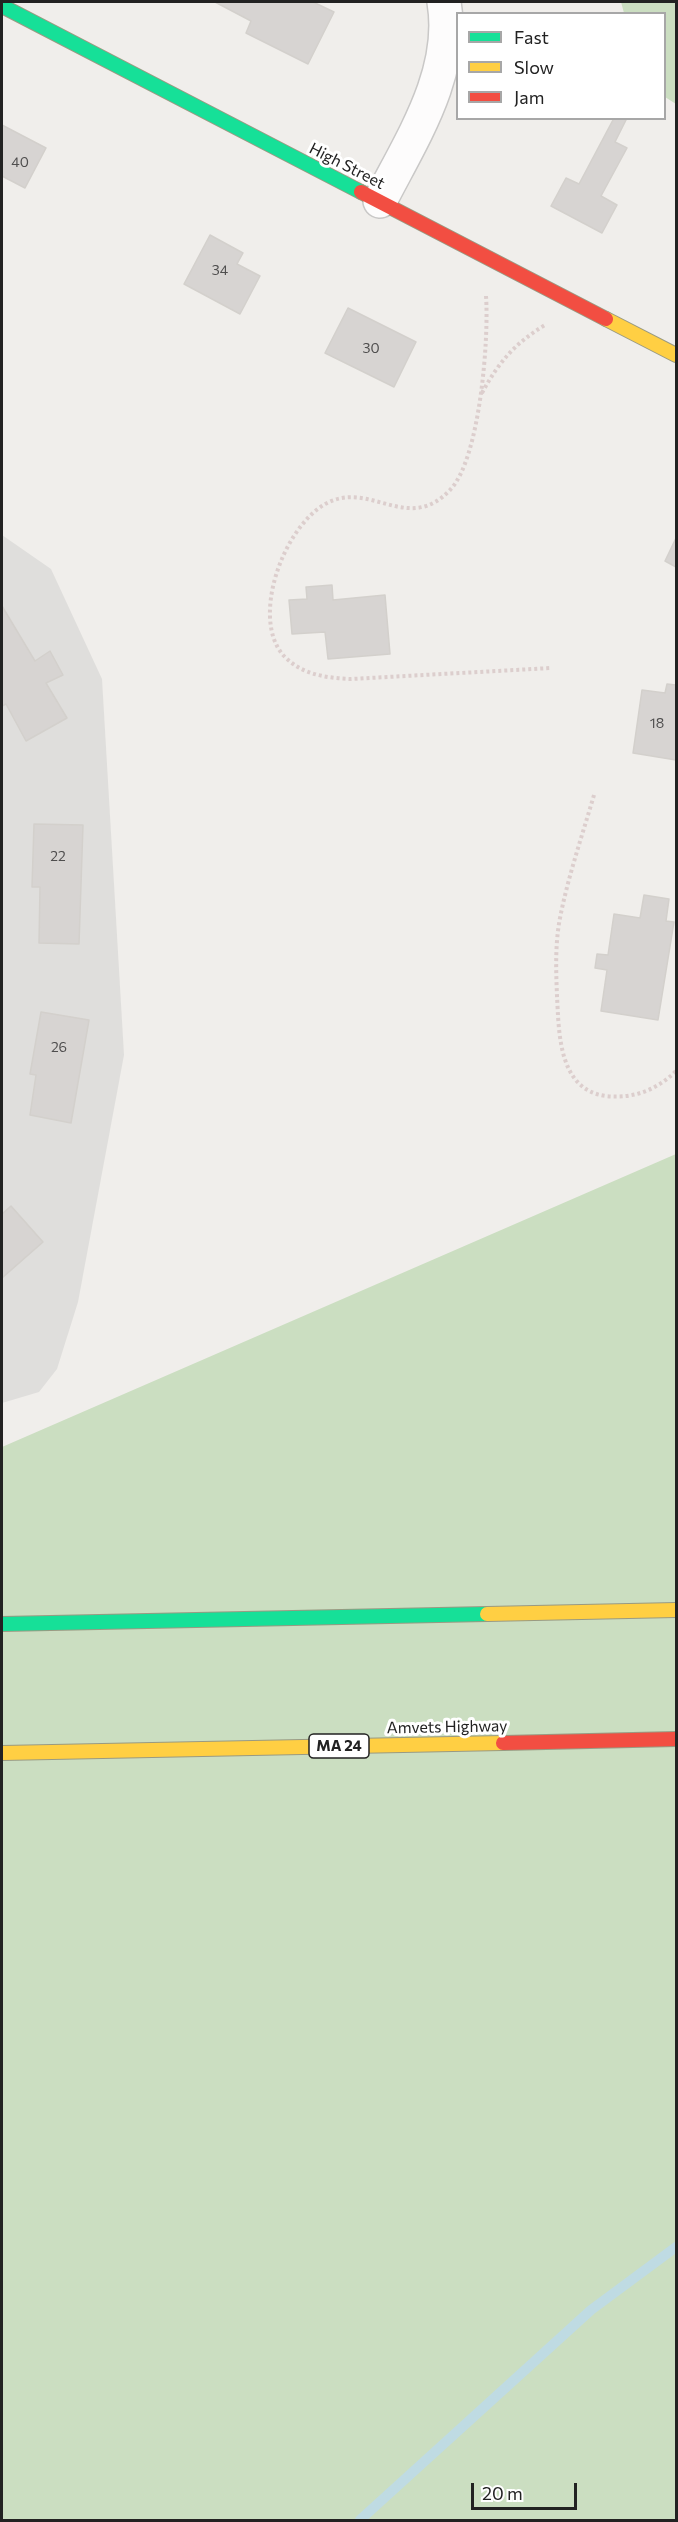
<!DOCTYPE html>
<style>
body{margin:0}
#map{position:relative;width:678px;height:2522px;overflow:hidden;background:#f0eeeb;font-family:Commissioner,sans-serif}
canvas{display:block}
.frame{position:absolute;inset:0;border:3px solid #222;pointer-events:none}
.legend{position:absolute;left:456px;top:12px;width:210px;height:108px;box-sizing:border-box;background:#fff;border:2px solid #a7a7a7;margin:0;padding:8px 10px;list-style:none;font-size:18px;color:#222}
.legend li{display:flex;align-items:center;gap:12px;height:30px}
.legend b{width:30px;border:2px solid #a7a7a7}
.scale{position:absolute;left:471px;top:2483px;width:106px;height:27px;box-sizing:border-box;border:3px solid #222;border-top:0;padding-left:8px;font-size:18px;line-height:21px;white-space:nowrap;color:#222;-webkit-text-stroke:4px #fff;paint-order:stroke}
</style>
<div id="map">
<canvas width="678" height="2522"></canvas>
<div class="frame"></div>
<ul class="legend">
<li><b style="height:8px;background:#16e098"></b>Fast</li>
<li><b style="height:8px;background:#ffcf43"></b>Slow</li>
<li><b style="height:8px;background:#f24e42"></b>Jam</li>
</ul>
<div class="scale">20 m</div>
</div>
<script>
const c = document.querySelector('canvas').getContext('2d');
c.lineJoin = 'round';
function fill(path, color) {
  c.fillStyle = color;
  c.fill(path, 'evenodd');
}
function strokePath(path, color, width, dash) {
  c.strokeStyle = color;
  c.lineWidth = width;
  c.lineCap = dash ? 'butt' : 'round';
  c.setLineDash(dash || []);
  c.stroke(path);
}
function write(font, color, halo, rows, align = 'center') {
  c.font = font + ' Commissioner,sans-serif';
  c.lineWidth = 6;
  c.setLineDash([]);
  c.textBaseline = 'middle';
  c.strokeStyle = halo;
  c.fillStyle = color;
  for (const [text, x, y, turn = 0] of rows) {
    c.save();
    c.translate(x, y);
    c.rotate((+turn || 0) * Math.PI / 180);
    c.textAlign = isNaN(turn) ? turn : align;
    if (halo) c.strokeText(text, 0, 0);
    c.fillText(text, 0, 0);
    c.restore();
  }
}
fill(new Path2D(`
 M2,535l49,34 51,110 22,376 -46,247 -21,67 -18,23 -37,11z`), '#dfdedc');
fill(new Path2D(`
 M621,2h55v102l-11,-7 -1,-83 -40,-1z
 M676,1154v1366h-674v-1073z`), '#cbdec1');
strokePath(new Path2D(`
 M360,2520l231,-210 85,-63`), '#bfdbe3', 10);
const building = new Path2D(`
 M215,2h98l21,10 -26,52 -62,-31 5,-12z
 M614,118h13l-12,24 12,6 -26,48 16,9 -15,28 -51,-27 15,-28 13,6z
 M2,125l44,23 -21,40 -23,-12z
 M210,235l33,18 -6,11 23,12 -20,38 -56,-30z
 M348,308l68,34 -22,45 -69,-34z
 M676,538v29l-11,-6z
 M332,585l1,15 52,-5 5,59 -62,5 -3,-27 -33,2 -3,-34 18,-1 -1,-12z
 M2,606l33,55 15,-10 13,24 -17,8 21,35 -41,23 -20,-37 -4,2z
 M667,684l9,1v75l-43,-7 9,-63 23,3z
 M34,824l49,1 -4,119 -40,-1 1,-56h-8z
 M644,895l25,4 -3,22 8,1 -16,98 -57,-9 6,-41 -12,-2 2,-14 11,1 6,-41 26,4z
 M41,1012l48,8 -18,103 -41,-8 6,-40 -6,-1z
 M11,1206l32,36 -41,36v-64z`);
fill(building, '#d7d4d2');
strokePath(building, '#d3d0cc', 1.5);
const street = new Path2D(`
 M380,201c31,-61 76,-128 64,-199`);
const fast = new Path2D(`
 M2,6l359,186
 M2,1624l485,-10`);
const slow = new Path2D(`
 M606,319l70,36
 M487,1614l189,-4
 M2,1753l501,-10`);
const jam = new Path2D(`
 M361,192l245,127
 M503,1743l173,-4`);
strokePath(street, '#c9c8c7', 36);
strokePath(fast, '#999a82', 16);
strokePath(slow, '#999a82', 16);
strokePath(jam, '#999a82', 16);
strokePath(new Path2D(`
 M486,296c3,43 -6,163 -36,194 -40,42 -75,-4 -116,10 -47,16 -86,117 -50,156 18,19 43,22 67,23l200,-11
 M482,393c16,-30 33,-50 63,-68
 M594,795c-12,41 -26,82 -34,123 -5,26 -4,52 -3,78 2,36 1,94 49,100 27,3 51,-6 70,-25`), '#dccecd', 4, [3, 3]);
strokePath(street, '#fdfcfc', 33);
strokePath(fast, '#16e098', 14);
strokePath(slow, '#ffcf43', 14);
strokePath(jam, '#f24e42', 14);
write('14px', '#4f4e4e', null, [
 ["40",20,162],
 ["34",220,270],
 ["30",371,348],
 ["18",657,723],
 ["22",58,856],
 ["26",59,1047]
]);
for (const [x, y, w] of [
 [339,1746,60]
]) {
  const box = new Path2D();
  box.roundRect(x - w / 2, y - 12, w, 24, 4.5);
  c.fillStyle = '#fff';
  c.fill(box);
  strokePath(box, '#222', 1.5);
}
write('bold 15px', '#222', null, [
 ["MA 24",339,1746]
]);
write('16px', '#222', '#fff', [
 ["High Street",347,166,27],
 ["Amvets Highway",447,1727,-1]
]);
</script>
